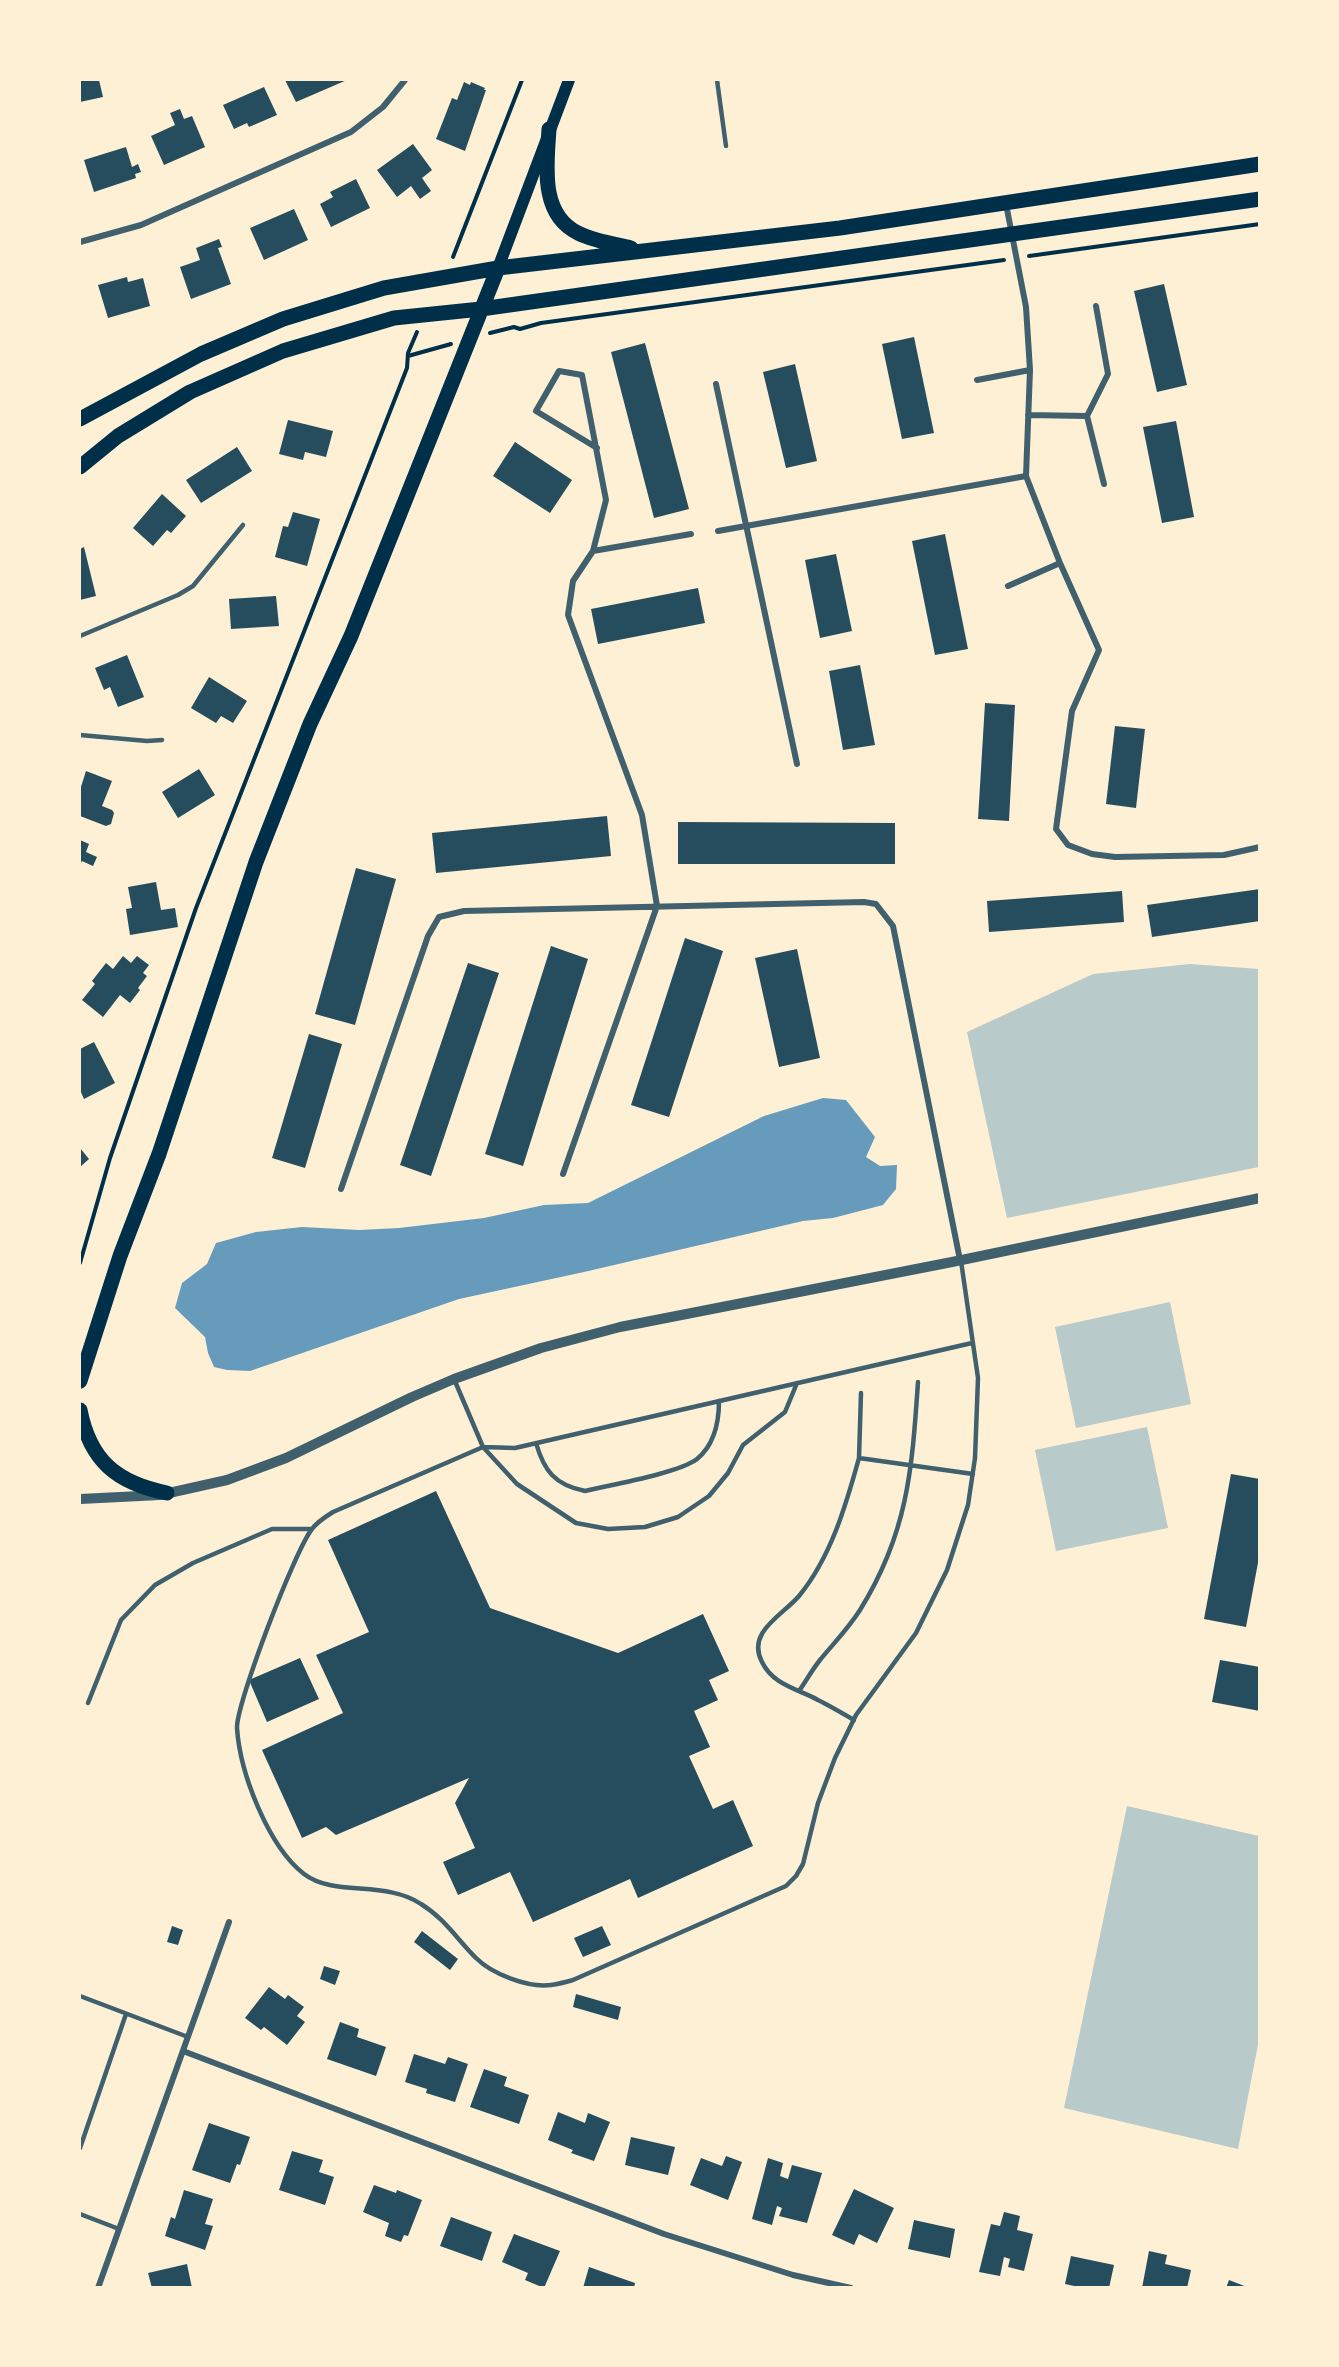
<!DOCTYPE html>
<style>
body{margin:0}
#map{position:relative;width:1339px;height:2367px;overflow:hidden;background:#fdf0d5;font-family:"Asap Condensed",sans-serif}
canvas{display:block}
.frame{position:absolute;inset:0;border:81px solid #fdf0d5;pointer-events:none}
</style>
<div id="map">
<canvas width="1339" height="2367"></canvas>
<div class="frame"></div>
</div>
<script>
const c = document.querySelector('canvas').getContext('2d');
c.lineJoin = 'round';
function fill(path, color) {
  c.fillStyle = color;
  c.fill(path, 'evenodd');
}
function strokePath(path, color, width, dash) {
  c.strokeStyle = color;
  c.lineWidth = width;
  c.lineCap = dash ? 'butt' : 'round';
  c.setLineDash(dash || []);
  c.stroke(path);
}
fill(new Path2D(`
 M1190,964l69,5v198l-252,51 -40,-186 126,-58z
 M1170,1302l21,102 -115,24 -21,-101z
 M1147,1427l21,101 -112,23 -21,-101z
 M1127,1806l132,30v203l-21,110 -174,-41z`), '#b9caca');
fill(new Path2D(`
 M823,1098l23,2 29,37 -9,20 14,9 17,-1 -1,24 -13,16 -50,13 -30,3 -219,51 -125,27 -209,72 -23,-1 -13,-3 -6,-14 -3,-16 -30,-29 7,-25 25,-19 9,-21 40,-11 46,-5 57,3 40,-2 85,-10 60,-13 44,-2 176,-87z`), '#669bbc');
fill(new Path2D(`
 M80,80h19l4,17 -23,5z
 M285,80h62l-51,22z
 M464,82l6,3 1,-3 14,6 -1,2h2l-21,61 -29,-12 16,-41 5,2z
 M264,87l13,28 -28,12 -2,-4 -13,6 -11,-24z
 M180,109l4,10 8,-3 13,31 -41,18 -13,-29 24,-11 -5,-12z
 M413,144l19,26 -10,8 9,13 -11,8 -9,-13 -14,11 -20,-27z
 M126,147l6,20 6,-3 3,8 -6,2 1,4 -42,14 -10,-32z
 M356,179l14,29 -39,19 -11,-23 13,-7 -3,-5z
 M294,209l14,31 -44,20 -14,-32z
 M219,239l3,8 -4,1 13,36 -40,15 -11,-32 20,-7 -4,-12z
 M127,277l1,5 15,-4 7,28 -42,12 -10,-33z
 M1164,284l23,101 -30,7 -23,-101z
 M914,337l20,96 -32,6 -20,-95z
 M645,343l44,166 -35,9 -43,-166z
 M795,364l22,97 -31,7 -23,-96z
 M288,420l45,11 -7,26 -21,-5 -2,8 -24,-6z
 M1176,421l18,96 -32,6 -19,-96z
 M515,442l57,38 -22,33 -57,-37z
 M237,447l15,24 -51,32 -15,-23z
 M162,494l24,22 -15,17 -4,-3 -14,16 -20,-18z
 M293,512l27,7 -13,47 -32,-9 8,-31 5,1z
 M945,534l23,115 -33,6 -23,-114z
 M84,547l12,49 -16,4v-51z
 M836,554l16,77 -32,7 -15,-78z
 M698,588l7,35 -107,21 -7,-35z
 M276,596l3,30 -48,3 -2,-30z
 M127,655l17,42 -26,10 -8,-20 -6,3 -9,-22z
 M860,665l15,80 -32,5 -14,-79z
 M209,677l38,24 -14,22 -12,-7 -5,7 -25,-15z
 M985,703l30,2 -6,116 -31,-2z
 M1115,726l30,3 -9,79 -30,-4z
 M199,769l16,26 -37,23 -16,-26z
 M86,771l26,10 -10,25 10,4 2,3 -3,11 -5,2 -26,-10v-26z
 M607,816l4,40 -175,17 -4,-40z
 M678,822l217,1v41h-217z
 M80,840l9,4 -3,8 11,5 -4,9 -11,-5 -2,4z
 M356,868l40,11 -41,146 -40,-11z
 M156,882l5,28 14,-2 3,19 -48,8 -4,-26 6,-1 -4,-21z
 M1260,889v32l-108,16 -5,-32z
 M1122,891l2,31 -135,10 -2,-31z
 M685,938l38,13 -54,166 -38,-12z
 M551,946l37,13 -65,207 -38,-12z
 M797,949l23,109 -41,9 -24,-109z
 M123,956l8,7 6,-7 12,9 -6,8 4,3 -9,12 2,2 -10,13 -10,-8 -17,22 -21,-17 13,-16 -3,-3 14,-18 7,6z
 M468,963l31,10 -68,203 -31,-11z
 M309,1034l33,10 -37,124 -33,-10z
 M94,1042l21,41 -31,16 -4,-9v-41z
 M80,1148l9,11 -9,8z
 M1231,1474l29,5v73l-14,75 -42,-8z
 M436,1491l54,117 128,45 85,-39 26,57 -20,9 9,20 -24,11 16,36 -21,9 24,53 20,-9 20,46 -115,52 -8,-19 -97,43 -23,-50 -52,23 -15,-33 32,-14 -20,-45 14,-25 -133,57 -10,-8 -24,11 -40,-88 81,-37 -27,-58 53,-23 -41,-92z
 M300,1658l19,41 -52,23 -18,-42z
 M1220,1660l40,7v44l-48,-9z
 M172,1926l11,4 -5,15 -11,-3z
 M602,1926l9,19 -28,12 -9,-19z
 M422,1931l36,28 -8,11 -36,-28z
 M324,1966l16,5 -5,14 -15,-6z
 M269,1987l16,12 3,-4 16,12 -7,9 8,6 -18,23 -23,-18 -3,3 -16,-12z
 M576,1994l45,13 -3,13 -45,-13z
 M340,2022l19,7 -2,8 29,10 -10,29 -49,-17z
 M414,2054l31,10 3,-7 20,7 -13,38 -29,-9 1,-4 -22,-7z
 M484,2069l23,8 -3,9 25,9 -10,29 -49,-17z
 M558,2112l27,11 3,-10 22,9 -16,39 -23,-8 2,-3 -25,-10z
 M209,2123l41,14 -10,28 -3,-1 -7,19 -38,-13z
 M631,2137l44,10 -7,28 -43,-10z
 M292,2151l31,9 -4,12 15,5 -9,28 -46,-15z
 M726,2156l16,6 -14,38 -38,-15 11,-27 21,8z
 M768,2158l15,5 -3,13 8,3 4,-14 30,8 -15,50 -28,-7 3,-8 -5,-2 -5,19 -20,-6z
 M374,2185l22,8 1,-3 25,10 -14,36 -4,-1 -3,7 -16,-6 4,-13 -26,-11z
 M854,2189l40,19 -17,35 -18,-9 -5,11 -22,-10z
 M184,2190l29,9 -8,25 8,2 -8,24 -40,-14 6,-19 4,2z
 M1004,2212l16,4 -3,14 16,4 -9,37 -16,-4 2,-8 -6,-2 -4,19 -21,-4 12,-48 9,2z
 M451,2217l41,15 -10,29 -42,-15z
 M914,2220l41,9 -5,29 -42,-9z
 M514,2234l46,17 -16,37 -19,-8 3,-7 -26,-11z
 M1149,2251l18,4 -2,9 26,6 -4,18h-45z
 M1071,2256l43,9 -5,23h-26l-18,-4z
 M187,2264l5,24h-40l-4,-15z
 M589,2267l46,16 -1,5h-51z
 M1229,2280l18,7v1h-21z`), '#264d5e');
strokePath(new Path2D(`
 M1029,256l231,-32
 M453,257l69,-177
 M490,333l24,-6 6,2 21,-6 463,-63
 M408,356l43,-12
 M80,1263l30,-105 86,-250 211,-540 1,-15 9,-21`), '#003049', 4);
strokePath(new Path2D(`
 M717,80l9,66
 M80,636l98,-41 15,-9 50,-61
 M80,735l67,6 15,-1
 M454,1379l29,68 -150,65c-8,5 -16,10 -21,17 -17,21 -76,175 -75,199 3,45 31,118 67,146 30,23 81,6 117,30 23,14 36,35 55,54 16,16 52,30 75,27 7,-1 15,-3 22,-5l213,-94 10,-10 7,-12 15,-61 17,-45 21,-43 60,-82 31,-63 21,-65 7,-47 3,-80 -17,-117
 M797,1383l-12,29 -42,33 -15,28 -19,23 -31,21 -33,10 -37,2 -32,-6 -59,-39 -34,-37 32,1 457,-105
 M861,1393l-2,65 114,16
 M536,1443c8,28 19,42 49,48 25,-6 94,-18 112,-32 17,-14 22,-37 22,-58
 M799,1691c7,-10 13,-21 21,-31 13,-16 28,-31 40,-50 48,-77 52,-141 58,-228
 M88,1703l33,-83 34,-35 38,-22 79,-34h40
 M854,1720c-12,-7 -24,-14 -36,-20 -20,-11 -45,-15 -56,-38 -16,-30 21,-47 37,-66 32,-39 47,-91 60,-138
 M80,1996l108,41
 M80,2148l46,-134
 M80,2214l39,15`), '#3f606c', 4.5);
strokePath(new Path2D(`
 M1006,204l20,103 4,63 -4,106 34,87 39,87 -27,61 -16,118 12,16 24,9 23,3 109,-2 36,-8
 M80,242l61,-17 210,-93 32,-25 22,-27
 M977,380l53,-10
 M716,384l81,380
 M1028,415l59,1 21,-42 -12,-68
 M1087,416l17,68
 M718,531l308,-55
 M593,551l98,-17
 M1008,586l52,-23
 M563,1174l94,-268 -15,-91 -74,-200 5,-34 20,-30 13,-51 -24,-125 -23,-4 -23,40 61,37
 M341,1189l87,-253 11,-19 25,-6 400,-9 12,2 17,22 67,334
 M183,2051l481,183 129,41 58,13
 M98,2288l131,-366`), '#3f606c', 6);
strokePath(new Path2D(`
 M80,1499l80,-4 67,-15 59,-22 126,-61 42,-18 87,-31 79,-21 332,-65 308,-64`), '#3f606c', 10);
strokePath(new Path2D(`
 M498,268l71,-188`), '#003049', 12);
strokePath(new Path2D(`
 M549,129c-2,35 -10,85 29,104 16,8 36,11 53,15
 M80,419l121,-65 82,-35 101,-31 114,-20 342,-40 420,-64
 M80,467l38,-31 72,-44 93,-41 111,-33 87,-9 779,-110
 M80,1381l40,-125 39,-102 97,-292 54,-138 41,-88 147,-368
 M80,1410c10,51 37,73 87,83`), '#003049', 15);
</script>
